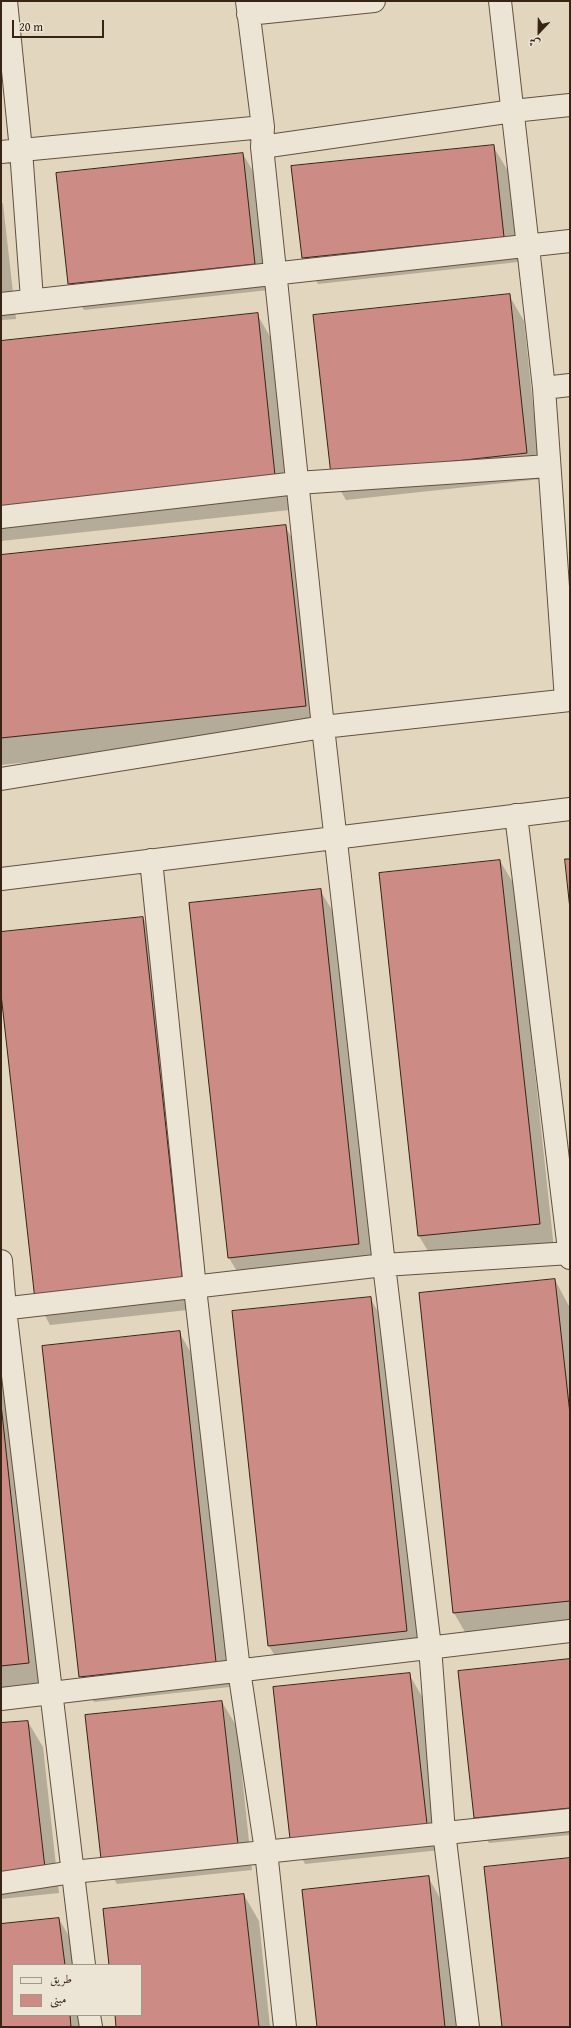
<!DOCTYPE html>
<meta charset="utf-8">
<style>
body{margin:0}
#map{position:relative;width:571px;height:2028px;overflow:hidden;background:#e2d7be;font-family:"Gentium Book Plus",Amiri,serif}
canvas{display:block}
.frame{position:absolute;inset:0;border:2px solid #392314;pointer-events:none}
.legend{position:absolute;left:12px;top:1964px;width:130px;height:52px;box-sizing:border-box;background:#ece5d5;border:1px solid #a49788;margin:0;padding:5px 7px;list-style:none;font-size:12px;color:#392314}
.legend li{display:flex;align-items:center;gap:8px;height:20px}
.legend b{width:20px;border:1px solid #a49788}
.north{position:absolute;left:519px;top:12px;width:40px;height:40px;-webkit-text-stroke:3px #ece5d5;paint-order:stroke;rotate:202deg;font-size:11px;font-weight:700;line-height:16px;text-align:center;color:#392314}
.north::after{content:'';display:block;margin:auto;width:14px;height:18px;background:#392314;clip-path:polygon(50% 0,100% 100%,50% 72%,0 100%)}
.scale{position:absolute;left:12px;top:20px;width:92px;height:18px;box-sizing:border-box;border:2px solid #392314;border-top:0;padding-left:5px;font-size:12px;line-height:14px;white-space:nowrap;color:#392314;-webkit-text-stroke:3px #ece5d5;paint-order:stroke}
</style>
<div id="map">
<canvas width="571" height="2028"></canvas>
<div class="frame"></div>
<ul class="legend">
<li><b style="height:5px;background:#ece5d5"></b>طريق</li>
<li><b style="height:11px;background:#cc8b84"></b>مبنى</li>
</ul>
<div class="north">ش</div>
<div class="scale">20 m</div>
</div>
<script>
const c = document.querySelector('canvas').getContext('2d');
c.lineJoin = 'round';
function fill(path, color) {
  c.fillStyle = color;
  c.fill(path, 'evenodd');
}
function strokePath(path, color, width, dash) {
  c.strokeStyle = color;
  c.lineWidth = width;
  c.lineCap = dash ? 'butt' : 'round';
  c.setLineDash(dash || []);
  c.stroke(path);
}
fill(new Path2D(`
 M493,146l15,25 10,91 -200,22 -15,-26 -11,-91z
 M243,154l15,26 11,110 -185,20 -15,-26 -12,-110z
 M1,201l2,3 13,115 -15,1z
 M509,295l15,26 17,158 -195,21 -15,-26z
 M257,314l15,26 18,170 -289,31v-199z
 M285,526l15,26 20,180 -319,33v-209z
 M500,861l15,25 39,363 -120,12 -15,-25z
 M320,890l15,25 39,354 -130,14 -15,-25z
 M143,918l15,25 39,366 -147,16 -14,-26 -35,-315v-51z
 M555,1280l14,26 1,5v317l-101,11 -15,-26 -34,-319z
 M370,1298l15,26 37,333 -138,14 -15,-25z
 M179,1332l15,26 36,329 -136,15 -14,-26z
 M1,1354l43,335 -43,4z
 M570,1660v175l-81,8 -14,-26z
 M409,1674l15,26 17,150 -136,14 -14,-26z
 M222,1702l15,25 15,143 -135,14 -15,-26z
 M28,1722l15,25 16,146 -58,6v-175z
 M428,1877l15,26 13,124h-138z
 M244,1895l15,26 11,106h-153l-1,-12h25v-50h-31z
 M59,1919l15,26 2,20h-63v50h68l2,12h-82v-102z`), '#0003');
const building = new Path2D(`
 M494,145l10,92 -202,21 -11,-92z
 M243,153l12,111 -187,20 -12,-111z
 M510,294l17,159 -196,22 -18,-160z
 M258,313l18,172 -275,29v-173z
 M286,525l20,181 -305,32v-183z
 M565,859h5v50z
 M500,860l40,364 -122,12 -39,-363z
 M321,889l38,355 -131,14 -39,-355z
 M143,917l40,367 -148,16 -34,-306v-62z
 M555,1279l15,135v187l-117,12 -34,-320z
 M371,1297l36,334 -139,15 -36,-335z
 M180,1331l36,331 -137,15 -37,-331z
 M1,1404l28,259 -28,3z
 M570,1659v149l-96,10 -16,-147z
 M410,1673l17,151 -137,15 -17,-152z
 M222,1701l16,143 -137,15 -16,-144z
 M28,1721l17,147 -44,4v-149z
 M570,1858v169h-68l-18,-160z
 M429,1876l16,151h-128l-15,-137z
 M244,1894l15,133h-143l-1,-12h26v-50h-32l-6,-56z
 M59,1918l6,47h-52v50h57l1,12h-70v-103z`);
fill(building, '#cc8b84');
strokePath(building, '#392314', 1);
const minor = new Path2D(`
 M6,1l15,149 11,149
 M247,1l16,126 -1,20 61,580 61,538 46,382 14,185 24,195
 M500,1l44,387 22,312
 M248,14l126,-13
 M262,147l251,-36 57,-6
 M1,152l262,-25
 M1,304l569,-63
 M544,388l26,-3
 M1,517l296,-34 252,-17
 M1,779l322,-52 247,-27
 M516,815l54,443
 M151,860l44,428 44,382 27,181 19,176
 M1,879l569,-70
 M1,1261l4,48 79,656
 M1,1309l383,-44 186,-12
 M1,1699l569,-68
 M1,1883l72,-11 497,-52
 M89,2015l2,12`);
strokePath(minor, '#63503e', 24);
strokePath(minor, '#ece5d5', 22);
</script>
